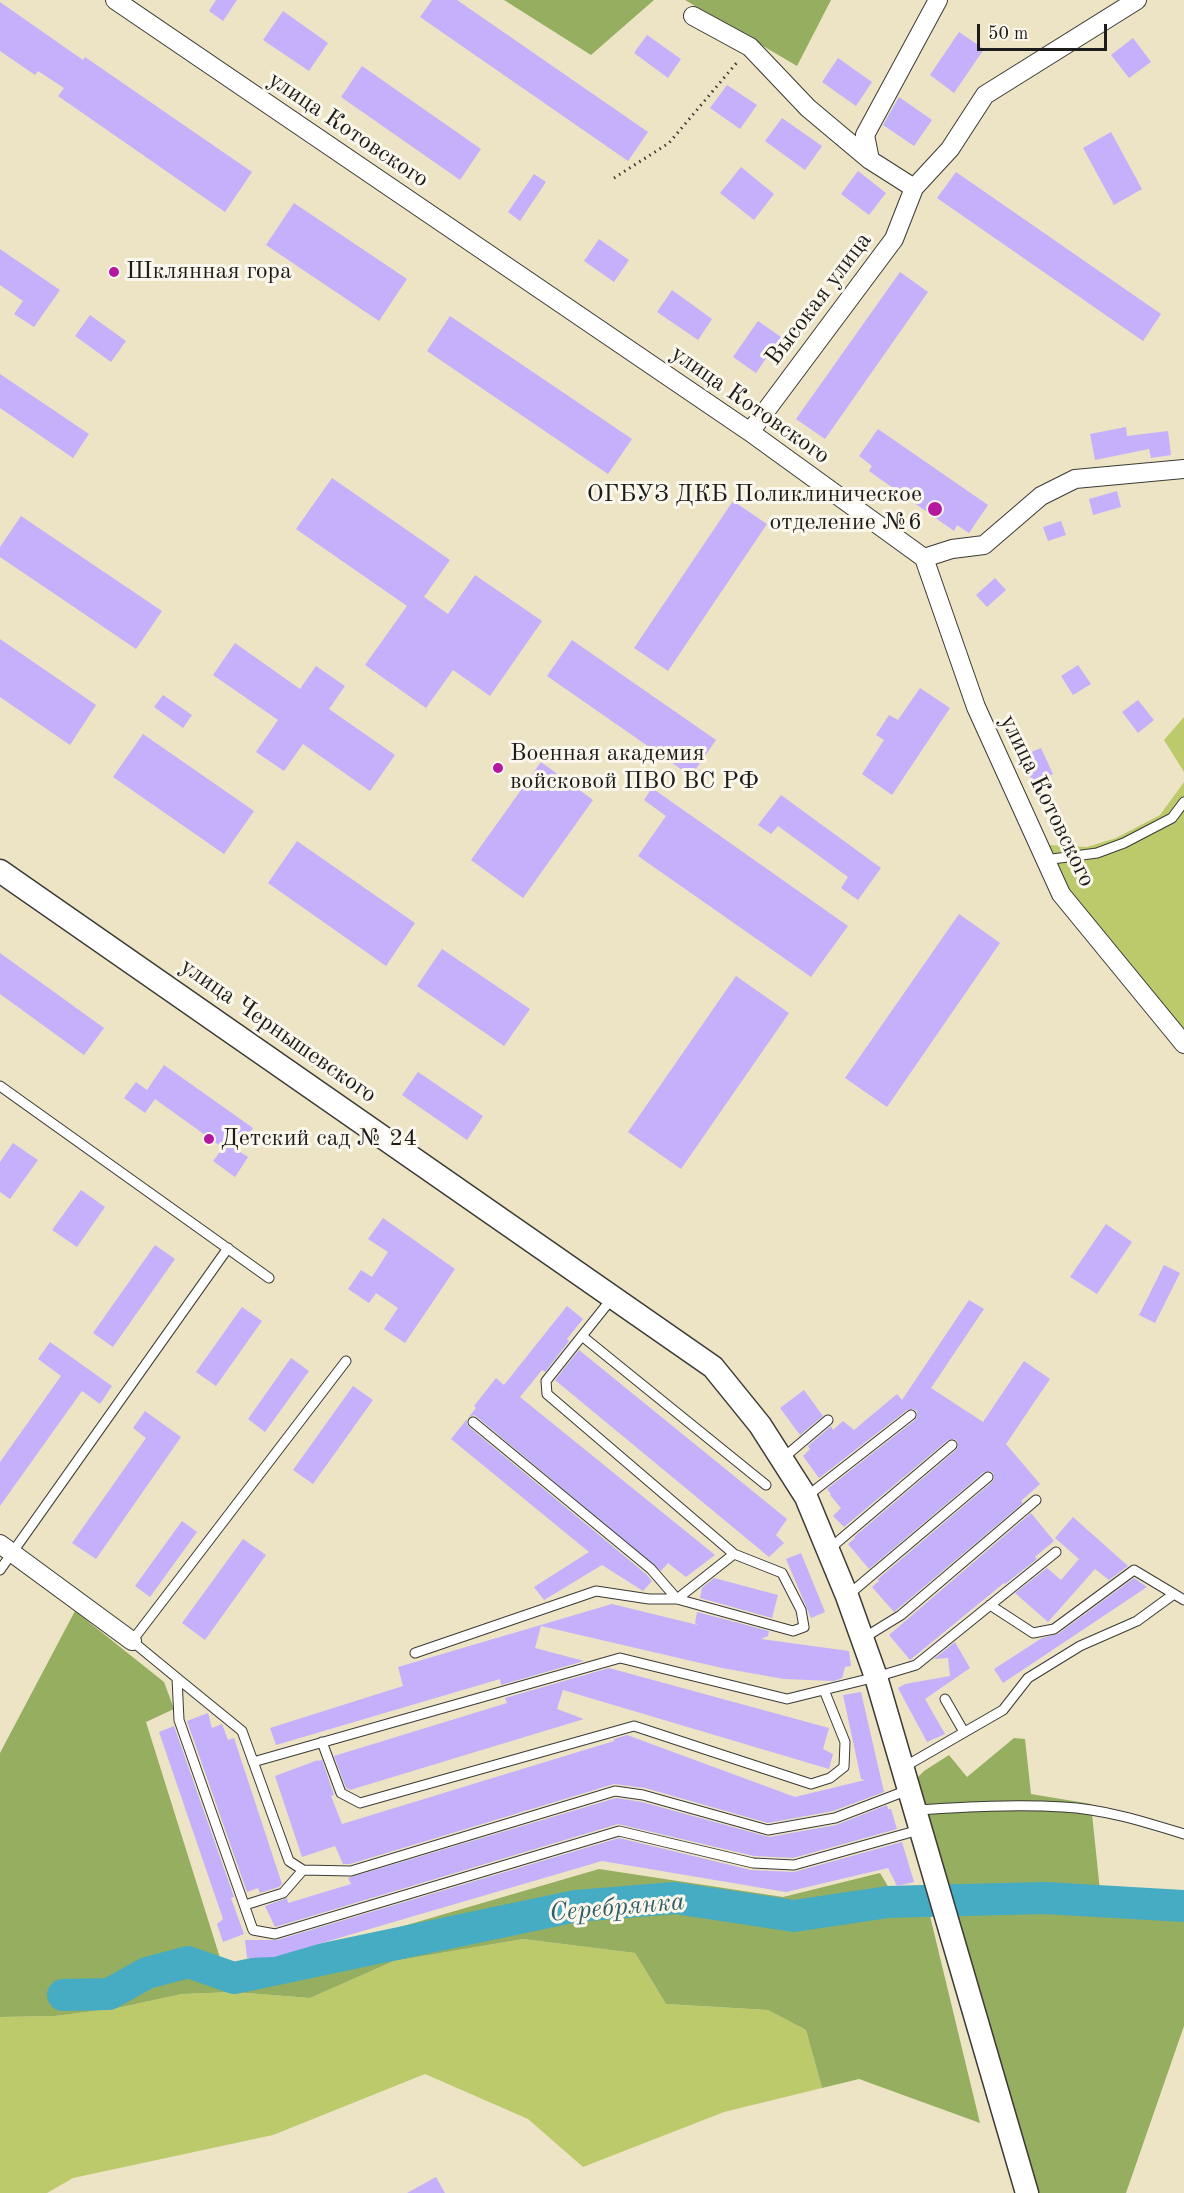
<!DOCTYPE html>
<meta charset="utf-8">
<style>
body{margin:0}
#map{position:relative;width:1184px;height:2193px;overflow:hidden;background:#ece4c5;font-family:"Old Standard TT",serif}
canvas{display:block}
.scale{position:absolute;left:977px;top:24px;width:130px;height:27px;box-sizing:border-box;border:3px solid #1c1c1c;border-top:0;padding-left:8px;font-size:18px;line-height:21px;white-space:nowrap;color:#1c1c1c;-webkit-text-stroke:4px #fbf7ec;paint-order:stroke}
</style>
<div id="map">
<canvas width="1184" height="2193"></canvas>
<div class="scale">50 m</div>
</div>
<script>
const c = document.querySelector('canvas').getContext('2d');
c.lineJoin = 'round';
function fill(path, color) {
  c.fillStyle = color;
  c.fill(path, 'evenodd');
}
function strokePath(path, color, width, dash) {
  c.strokeStyle = color;
  c.lineWidth = width;
  c.lineCap = dash ? 'butt' : 'round';
  c.setLineDash(dash || []);
  c.stroke(path);
}
function write(font, color, halo, rows, align = 'center') {
  c.font = font + ' "Old Standard TT",serif';
  c.lineWidth = 6;
  c.setLineDash([]);
  c.textBaseline = 'middle';
  c.strokeStyle = halo;
  c.fillStyle = color;
  for (const [text, x, y, turn = 0] of rows) {
    c.save();
    c.translate(x, y);
    c.rotate((+turn || 0) * Math.PI / 180);
    c.textAlign = isNaN(turn) ? turn : align;
    if (halo) c.strokeText(text, 0, 0);
    c.fillText(text, 0, 0);
    c.restore();
  }
}
fill(new Path2D(`
 M1184,717v55l-20,-32z
 M1184,782v251l-118,-143 -17,-45 38,2 29,-9 44,-23z
 M523,1939l112,14 31,51 102,6 38,20 16,58 -98,24 -141,55 -55,-48 -103,-45 -152,61 -200,43 -26,15h-47v-176l55,-1 62,-8 65,-14 52,-2 76,6 84,-37z`), '#bcca6c');
fill(new Path2D(`
 M504,0h150l-63,55z
 M685,0h146l-34,66z
 M75,1611l89,71 10,27 -28,13 75,239 42,6 336,-98 184,28 97,-24 12,20 31,-6 57,236 -121,-44 -37,9 -16,-58 -38,-20 -102,-6 -31,-51 -112,-14 -129,22 -84,37 -76,-6 -52,2 -65,14 -62,8 -55,1v-264z
 M1014,1738l11,1 6,55 60,10 9,87 84,6v129l-58,167h-87l-122,-415 7,-7 25,-16 18,22z`), '#95ae60');
strokePath(new Path2D(`
 M63,1995l46,-1 38,-21 41,-11 46,16 342,-72 99,-8 119,18 94,-14 35,-1 122,-3 139,8`), '#45acc4', 32);
fill(new Path2D(`
 M216,0h21l-14,21 -14,-10z
 M432,0h25l191,132 -20,29 -208,-144z
 M0,2l83,58 2,-3 167,115 -27,40 -167,-116 6,-8 -26,-17 -3,4 -35,-24z
 M283,11l45,32 -19,28 -46,-31z
 M959,32l25,17 -30,44 -24,-18z
 M647,35l34,24 -13,19 -34,-25z
 M1133,38l18,24 -22,16 -18,-23z
 M838,58l34,24 -16,24 -34,-24z
 M362,66l119,83 -21,31 -119,-83z
 M727,85l30,20 -17,24 -30,-21z
 M899,97l33,23 -18,26 -31,-21z
 M782,118l40,28 -17,24 -40,-29z
 M1111,132l31,57 -28,16 -31,-57z
 M741,167l33,27 -20,26 -34,-27z
 M858,171l28,22 -17,22 -28,-21z
 M956,172l205,142 -18,27 -206,-143z
 M534,174l12,8 -26,39 -12,-9z
 M294,203l113,76 -28,42 -113,-76z
 M599,239l30,21 -15,22 -30,-21z
 M0,249l60,41 -26,37 -20,-13 9,-13 -23,-16z
 M900,272l28,20 -103,147 -29,-20z
 M672,290l40,29 -14,21 -41,-28z
 M90,315l36,26 -15,21 -36,-26z
 M450,316l182,123 -24,35 -181,-123z
 M758,321l23,16 -25,36 -23,-16z
 M0,374l89,60 -16,24 -73,-50z
 M1126,427l1,9 41,-5 3,24 -20,3 -2,-9 -54,11 -5,-26z
 M878,429l110,76 -19,28 -12,-8 -3,6 -85,-60 3,-5 -13,-10z
 M332,478l118,82 -26,37 24,17 27,-39 67,46 -52,75 -37,-26 -27,38 -61,-43 42,-59 -111,-77z
 M1117,491l4,16 -28,8 -4,-16z
 M733,501l34,23 -99,147 -34,-23z
 M21,516l141,95 -26,38 -136,-92v-10z
 M1061,521l5,14 -18,6 -5,-14z
 M995,578l11,12 -19,17 -11,-12z
 M0,639l96,66 -26,40 -70,-48z
 M572,640l144,100 -25,36 -144,-100z
 M235,643l65,46 16,-23 29,20 -16,23 66,46 -25,36 -67,-47 -19,27 -28,-19 22,-32 -65,-45z
 M1078,665l13,19 -18,11 -12,-19z
 M920,688l30,20 -58,87 -30,-21 22,-34 -8,-5 13,-20 9,5z
 M163,695l29,20 -9,13 -29,-21z
 M1138,700l16,20 -16,13 -16,-21z
 M143,734l111,77 -30,43 -111,-77z
 M1041,748l12,26 -20,9 -11,-27z
 M541,762l52,38 -70,98 -52,-38z
 M652,788l196,138 -37,51 -173,-121 28,-40 -22,-16z
 M781,795l100,73 -23,32 -17,-12 7,-11 -70,-51 -7,8 -13,-9z
 M297,841l118,82 -29,43 -118,-83z
 M959,914l41,29 -113,164 -42,-29z
 M442,949l88,60 -26,37 -87,-60z
 M0,953l104,75 -20,27 -84,-61z
 M736,976l53,37 -108,156 -53,-37z
 M164,1065l89,63 -16,22 11,7 -13,20 -22,-16 10,-13 -68,-49 -10,14 -21,-15 12,-16 11,8z
 M418,1072l65,44 -16,24 -65,-45z
 M13,1143l25,17 -28,39 -10,-7v-30z
 M81,1190l24,17 -28,40 -25,-17z
 M383,1218l72,51 -50,74 -21,-14 14,-21 -22,-15 -7,10 -21,-14 13,-19 11,7 16,-25 -20,-13z
 M1106,1224l26,18 -35,52 -27,-17z
 M155,1245l20,14 -62,88 -20,-14z
 M1164,1265l16,8 -25,50 -16,-8z
 M969,1300l15,9 -53,79 52,34 41,-61 26,18 -44,65 34,40 -19,17 2,2 -129,109 -22,-25 7,-6 -1,-2 114,-97 2,-3 -1,-6 -3,-2 -6,1 -115,97 -21,-25 7,-6 -1,-1 102,-87 2,-3 -1,-6 -3,-2 -6,1 -104,87 -11,-11 8,-8 -11,-13 1,-1 -4,-5 88,-69 2,-3v-6l-4,-2 -6,1 -88,68 -16,-22 7,-7 -2,-3 23,-20 2,4 10,-9 11,9 43,-36 5,6z
 M567,1306l16,13 -16,20 2,2 -24,31 -3,-2 -22,27 195,158 -29,22 -18,-14 -7,8 -184,-154 -3,-2 -5,2 7,-9 -2,-2 22,-28 8,7z
 M242,1307l20,14 -46,65 -20,-14z
 M50,1342l62,44 -12,18 -18,-13 -82,115v-44l61,-86 -23,-17z
 M579,1350l208,169 -11,16 8,8 -15,14 -214,-177z
 M291,1358l18,13 -44,61 -17,-13z
 M353,1386l20,14 -60,84 -20,-14z
 M804,1390l19,26 -23,19 -20,-27z
 M145,1411l36,26 -85,122 -24,-16 74,-105 -13,-10z
 M467,1419v5l2,3 177,147 6,7 -9,10 -41,-26 -58,35 -10,-13 55,-35 -138,-113z
 M1031,1513l23,28 -19,16 2,2 -32,25 -1,-1 -94,77 -21,-25z
 M1073,1517l55,49 -19,14 -14,-11 -47,53 -33,-29 32,-25 14,12 18,-21 -24,-21z
 M182,1521l15,11 -47,65 -15,-11z
 M243,1539l23,16 -61,85 -23,-17z
 M801,1553l24,59 -14,6 -25,-59z
 M714,1578l64,17 -6,23 -72,-20 2,-10z
 M1134,1578l13,9 -144,96 -9,-14 48,-31 16,-4z
 M612,1604l86,21 -3,-2 2,-11 72,19 -1,5 -7,3 88,12 2,15 -6,1 -3,11 -8,3 -50,-2 -62,-11 -181,-42 -6,22 49,13 -83,24 -1,-6 -224,66 -6,-17 133,-42 -5,-19z
 M955,1642l15,26 -45,31 20,35 -18,8 -29,-54 7,-4 45,-8 -2,-18 -14,1z
 M609,1668l220,60 -6,21 10,5 -4,15 -266,-79 -6,19 27,10 -234,71 -4,-2 -12,-32 173,-53 -2,-5z
 M861,1692l23,100 -51,19 -65,12 -123,-35 -31,-4 -264,80h-7l-8,-18 -33,11 -27,-81 43,-16v1l4,-1 12,35 -3,1 11,28 272,-83v-2l13,-4 168,62 70,-17 -4,-1 -18,-84z
 M208,1713l4,15 10,-4 6,16 6,-2 48,146 -3,3 -19,6 -2,-5 -11,4 -60,-171z
 M174,1726l60,171 -3,1 13,36 -21,8 -6,-18 6,-5 -64,-187z
 M616,1798l26,4 127,35 67,-12 51,-20 1,4h3l6,20 -104,29 -39,-2 -136,-32 -343,103 -10,-21 22,-8 1,5 63,-19 -3,-6z
 M619,1838l132,32 43,2 108,-30 12,40 -17,4 -9,-18 -102,24 -184,-31 -328,96 -27,1 -2,-18h32z
 M436,2177l9,16h-38z`), '#c5b0fb');
const service = new Path2D(`
 M1045,860l52,-7 27,-10 48,-25 12,-16
 M0,1086l269,192
 M582,1336l184,149
 M346,1361l-214,280 45,37 2,42 74,210 22,4 344,-103 134,32 41,2 125,-35
 M473,1422l178,147 26,30 57,-45
 M782,1459l46,-39
 M806,1497l105,-82
 M828,1550l124,-105
 M0,1570l228,-322
 M847,1596l141,-119
 M990,1605l43,28 21,-4 80,-59 50,30
 M862,1639l39,-24 135,-115
 M415,1653l181,-62 53,8h28l116,32 11,-4 -3,-17 -19,-37 -48,-19 -187,-160 -1,-13 67,-84
 M177,1678l65,53 47,130 14,9 48,1 264,-80 28,4 125,35 67,-12 73,-28
 M945,1699l19,33
 M322,1742l19,51 19,10 274,-77 177,58 19,-6 14,-11 1,-25 -21,-52
 M253,1762l367,-104 167,41 89,-22 40,-12 140,-113
 M904,1767l99,-57 25,-32 52,-32 57,-25 37,-27
 M917,1810c49,-3 97,-6 146,-3 41,2 82,15 121,27
 M245,1905l38,-12 20,-23`);
const minor = new Path2D(`
 M115,0l635,432 174,126 52,149 85,187 123,150
 M693,16l57,31 58,61 62,52 44,28
 M870,160l-5,-25 73,-135
 M750,432l144,-193 20,-51 36,-39 35,-54 152,-95
 M924,558l28,-9 32,-4 57,-49 34,-17 109,-10
 M0,1544l132,97`);
const tertiary = new Path2D(`
 M0,871l713,496 47,58 46,72 41,99 29,81 151,516`);
strokePath(service, '#3b3a35', 11);
strokePath(minor, '#3b3a35', 20);
strokePath(tertiary, '#3b3a35', 25);
strokePath(new Path2D(`
 M614,178l55,-35 70,-83`), '#3b3a35', 3, [1.5, 4.5]);
strokePath(service, '#fff', 9);
strokePath(minor, '#fff', 18);
strokePath(tertiary, '#fff', 22);
for (const [x, y, r, color] of [
 [114,272,6,"#b5179e"],
 [935,509,8,"#b5179e"],
 [498,768,6,"#b5179e"],
 [209,1139,6,"#b5179e"]
]) {
  const dot = new Path2D();
  dot.arc(x, y, r, 0, 2 * Math.PI);
  c.fillStyle = color;
  c.fill(dot);
  strokePath(dot, '#fbf7ec', 2);
}
write('24px', '#1c1c1c', '#fbf7ec', [
 ["улица Котовского",348,130,34],
 ["Высокая улица",819,299,-53],
 ["улица Котовского",750,405,35],
 ["улица Котовского",1047,801,64],
 ["улица Чернышевского",278,1031,35]
]);
write('24px', '#1c1c1c', '#fbf7ec', [
 ["Шклянная гора",126,272],
 ["ОГБУЗ ДКБ Поликлиническое",922,495,"right"],
 ["отделение №6",922,523,"right"],
 ["Военная академия",510,754],
 ["войсковой ПВО ВС РФ",510,782],
 ["Детский сад № 24",221,1139]
], 'left');
write('italic 26px', '#2e5d68', '#fbf7ec', [
 ["Серебрянка",617,1908,-5]
]);
</script>
